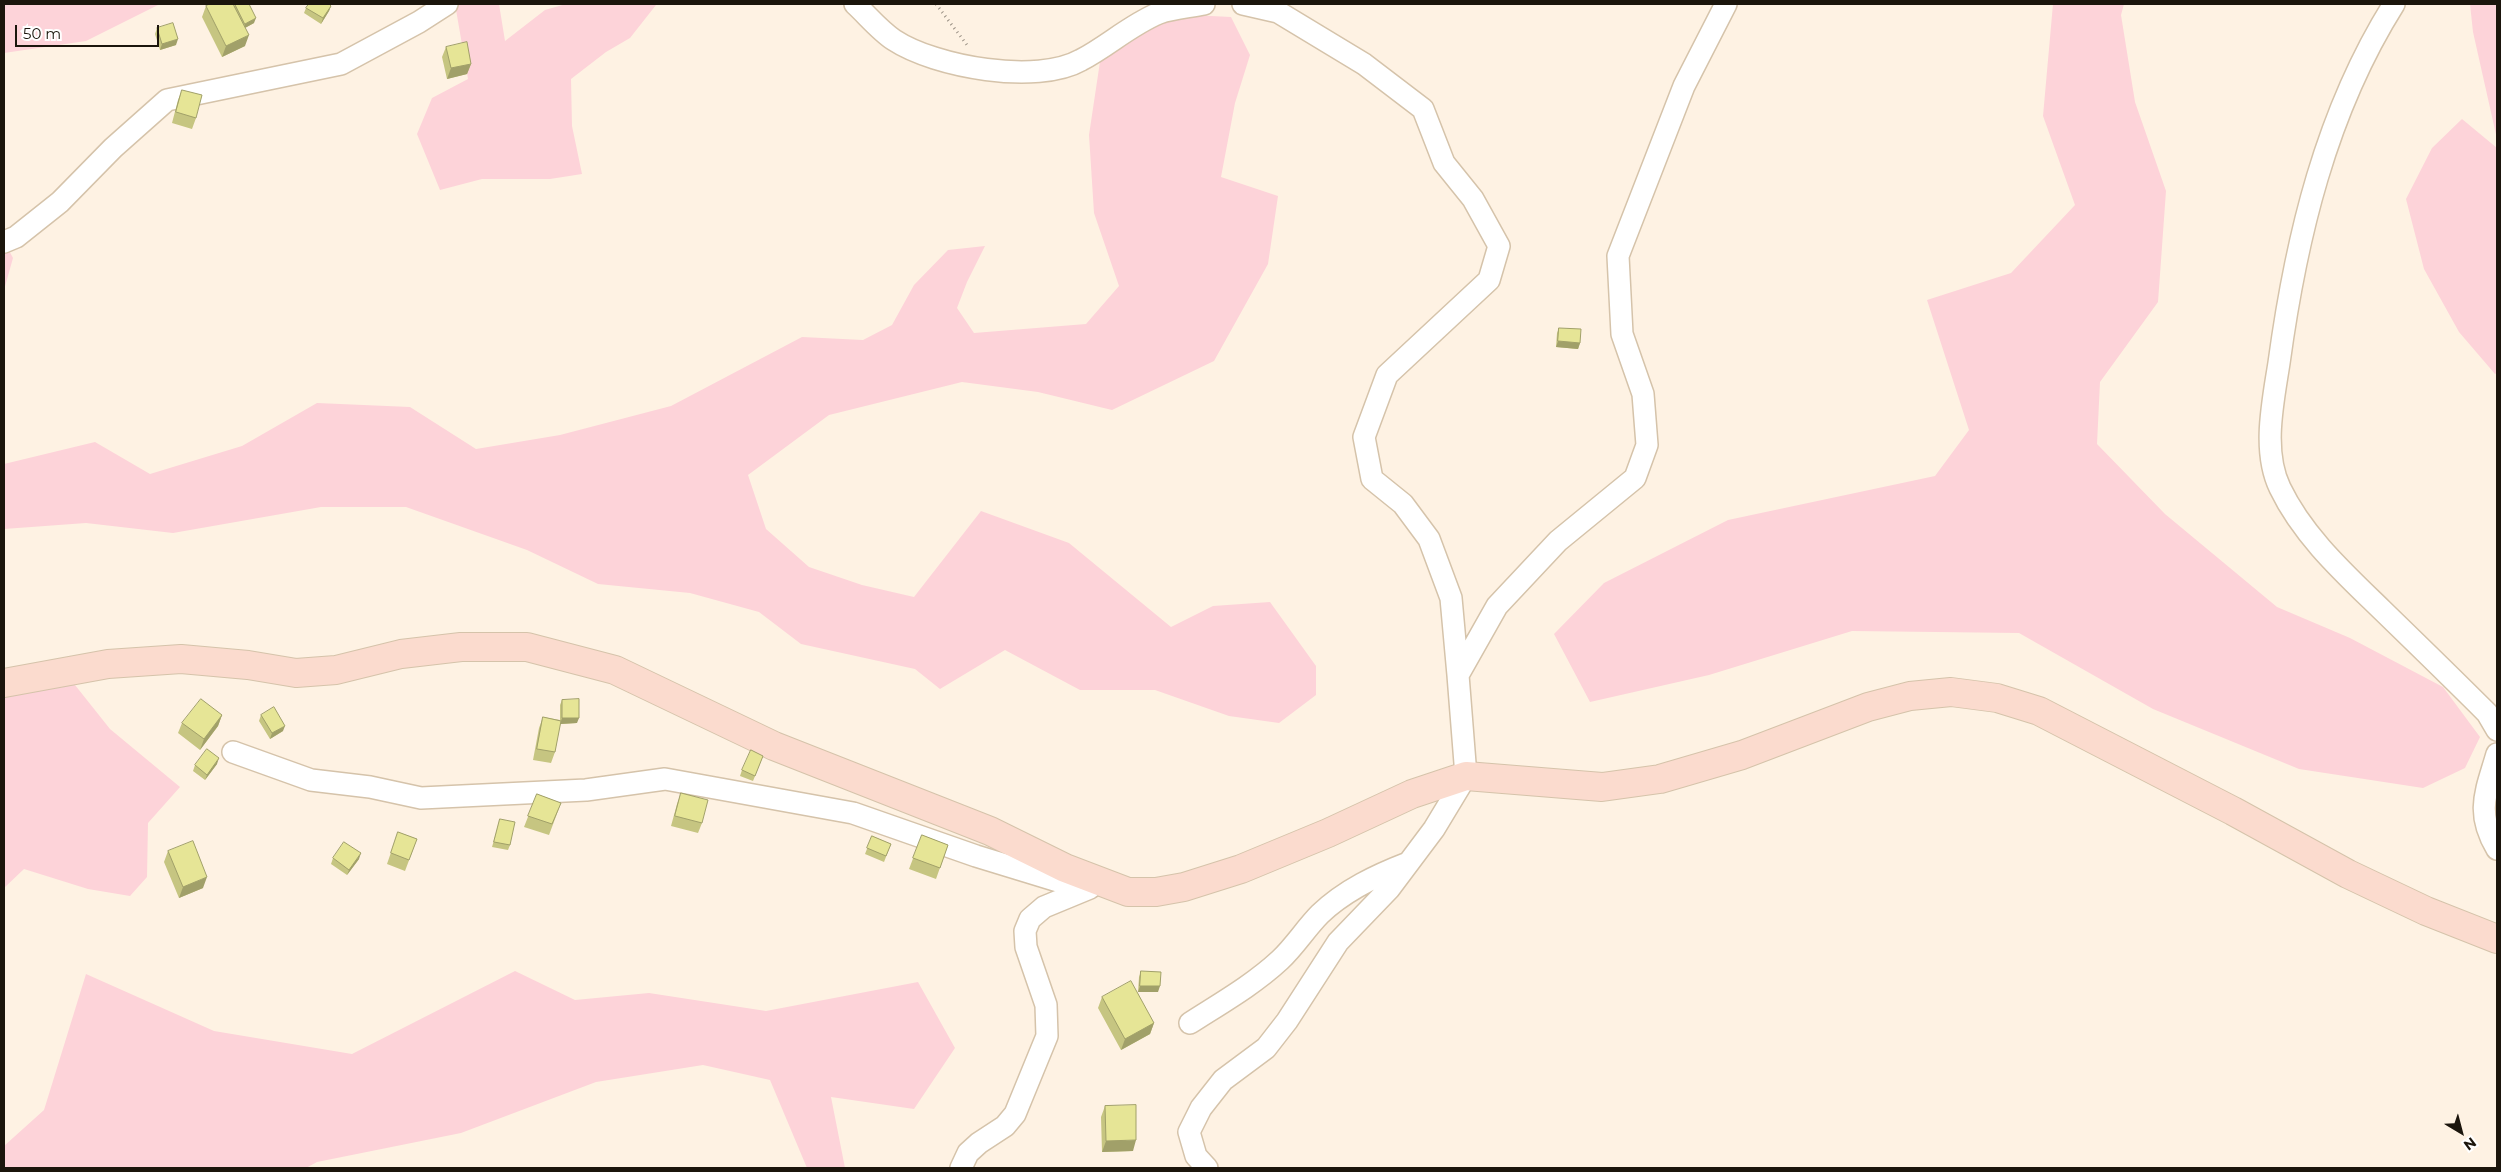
<!DOCTYPE html>
<style>
body{margin:0}
#map{position:relative;width:2501px;height:1172px;overflow:hidden;background:#fef2e3;font-family:Montserrat,sans-serif}
canvas{display:block}
.frame{position:absolute;inset:0;border:5px solid #1b150c;pointer-events:none}
.north{position:absolute;left:2436px;top:1107px;width:50px;height:50px;-webkit-text-stroke:4px #fff;paint-order:stroke;rotate:143deg;font-size:14px;font-weight:700;line-height:20px;text-align:center;color:#1b150c}
.north::after{content:'';display:block;margin:auto;width:18px;height:22px;background:#1b150c;clip-path:polygon(50% 0,100% 100%,50% 72%,0 100%)}
.scale{position:absolute;left:15px;top:25px;width:144px;height:22px;box-sizing:border-box;border:2px solid #1b150c;border-top:0;padding-left:6px;font-size:15px;line-height:18px;white-space:nowrap;color:#1b150c;-webkit-text-stroke:4px #fff;paint-order:stroke}
</style>
<div id="map">
<canvas width="2501" height="1172"></canvas>
<div class="frame"></div>
<div class="north">N</div>
<div class="scale">50 m</div>
</div>
<script>
const c = document.querySelector('canvas').getContext('2d');
c.lineJoin = 'round';
function fill(path, color) {
  c.fillStyle = color;
  c.fill(path, 'evenodd');
}
function strokePath(path, color, width, dash) {
  c.strokeStyle = color;
  c.lineWidth = width;
  c.lineCap = dash ? 'butt' : 'round';
  c.setLineDash(dash || []);
  c.stroke(path);
}
fill(new Path2D(`
 M4,4h156l-74,37 -82,12z
 M455,4h44l6,37 40,-31 21,-6 90,1 -26,33 -24,14 -35,27 1,47 10,48 -32,5h-68l-42,11 -23,-56 15,-36 36,-19z
 M2053,4h71l-3,11 14,87 31,89 -8,111 -58,80 -3,62 68,70 112,93 73,31 93,49 37,50 -15,31 -42,20 -124,-19 -146,-60 -134,-76 -167,-2 -143,44 -119,27 -36,-68 50,-51 124,-63 207,-44 34,-46 -42,-130 84,-27 64,-68 -32,-89z
 M2470,4h27v135l-24,-107z
 M1171,14l60,3 19,38 -15,48 -14,74 57,19 -10,68 -54,97 -102,49 -74,-18 -76,-10 -133,33 -81,60 18,54 43,38 53,18 52,12 67,-86 88,32 102,84 42,-21 57,-4 46,64v29l-37,28 -50,-7 -74,-26h-75l-75,-40 -65,39 -25,-20 -114,-25 -42,-32 -69,-19 -92,-9 -71,-34 -121,-43h-85l-148,26 -87,-10 -82,6v-65l91,-22 55,32 92,-28 75,-43 93,4 66,42 84,-14 111,-29 131,-69 61,3 29,-15 22,-40 34,-35 37,-4 -18,36 -10,26 17,25 112,-9 33,-38 -25,-73 -5,-78 12,-80z
 M2462,119l35,29v225l-2,1 -36,-42 -35,-63 -18,-70 26,-51z
 M4,241l9,17 -9,32z
 M75,685l35,44 70,58 -32,36 -1,54 -17,19 -42,-7 -64,-20 -20,19v-190l19,-11z
 M515,971l60,29 74,-7 117,18 152,-29 37,66 -41,61 -83,-12 14,71h-38l-37,-88 -67,-15 -107,17 -135,51 -144,29 -11,6h-302v-22l40,-36 42,-136 128,57 138,23z`), '#fdd3d9');
const street = new Path2D(`
 M855,4c12,11 25,27 39,36 41,27 143,45 187,20 27,-14 49,-35 78,-47 14,-5 31,-6 45,-9
 M1243,4l35,8 86,52 59,45 21,54 29,36 26,47 -10,34 -102,95 -23,62 8,42 31,25 26,35 22,59 7,77
 M2394,4c-68,108 -98,234 -115,359 -6,39 -17,88 1,125 23,48 64,85 102,122 35,34 70,68 105,103l10,17
 M4,242l12,-5 44,-35 53,-54 54,-48 174,-36 78,-42 28,-18
 M233,752l78,28 59,7 51,11 165,-8 79,-11 188,34 123,43 108,33
 M2497,754c-11,38 -22,58 0,95
 M1190,1023c31,-20 63,-38 90,-63 15,-14 26,-32 40,-46 25,-24 57,-39 88,-51
 M961,1168l7,-15 11,-10 26,-17 10,-12 32,-78 -1,-31 -20,-58 -1,-16 5,-12 14,-12 46,-19
 M1207,1168l-11,-12 -7,-24 12,-24 22,-28 43,-32 21,-27 51,-79 51,-53 45,-60 32,-53 -8,-101 39,-69 61,-65 77,-63 12,-33 -4,-51 -21,-60 -4,-78 66,-170 42,-82`);
const secondary = new Path2D(`
 M4,683l104,-19 73,-5 67,6 48,8 40,-3 65,-16 60,-7h66l88,23 159,76 216,85 75,37 63,24h28l28,-5 57,-18 87,-36 84,-39 54,-18 136,11 58,-8 82,-24 126,-48 42,-11 41,-4 46,6 42,13 194,100 115,63 78,37 71,28`);
strokePath(street, '#d5c3aa', 24);
strokePath(secondary, '#d5c3aa', 30);
strokePath(new Path2D(`
 M936,4l31,41`), '#9a9185', 3, [1, 4]);
strokePath(street, '#fff', 21);
strokePath(secondary, '#fbdbce', 28);
fill(new Path2D(`
 M235,4l19,19 -9,5v18l-23,11 -20,-40 4,-11h28z
 M331,6l-2,5 -8,13 -17,-11 2,-5z
 M157,28l19,17 -16,5 -5,-16z
 M446,47l25,17 -4,10 -20,5 -5,-22z
 M182,90l14,28 -4,11 -20,-6 6,-23z
 M1559,328l21,15 -2,6 -22,-2 1,-14z
 M562,700l15,23 -17,1 -5,28 -4,11 -18,-3 6,-32 4,-11 17,3v-15z
 M222,715l-4,11 -18,24 -22,-17 4,-10z
 M261,715l22,16 -13,8 -11,-18z
 M763,756l-10,25 -13,-5 2,-6z
 M217,764l-12,16 -12,-9 2,-6z
 M681,793l21,30 -4,10 -27,-7 6,-22z
 M537,794l24,9 -12,32 -25,-8z
 M500,819l10,26 -2,5 -16,-3z
 M398,832l19,7 -12,32 -18,-7z
 M922,835l26,10 -12,34 -27,-10z
 M872,836l19,8 -7,18 -19,-8z
 M168,851l35,37 -24,10 -15,-36z
 M333,858l26,1 -12,16 -16,-11z
 M1141,971l17,21h-20l1,-15z
 M1102,997l52,26 -4,11 -29,16 -23,-42z
 M1105,1106l28,45 -31,1 -1,-35z`), '#c6c581');
fill(new Path2D(`
 M331,6l-2,5 -8,13 2,-6z
 M256,18l-2,5 -11,6 2,-5z
 M249,35l-4,11 -23,11 4,-11z
 M178,39l-2,6 -16,5 2,-6z
 M471,64l-4,10 -20,5 4,-11z
 M1558,341l22,2 -2,6 -22,-2z
 M222,715l-4,11 -18,24 4,-11z
 M562,718h17l-2,5 -17,1z
 M285,726l-2,5 -13,8 2,-6z
 M219,758l-2,6 -12,16 2,-5z
 M361,853l-2,6 -12,16 2,-5z
 M207,877l-4,11 -24,10 4,-11z
 M1140,986h20l-2,6h-20z
 M1154,1023l-4,11 -29,16 4,-11z
 M1136,1140l-3,11 -31,1 4,-11z`), '#a1a069');
const building = new Path2D(`
 M210,4h23l16,31 -23,11 -20,-40z
 M235,4h14l7,14 -11,6z
 M309,4h20l2,2 -8,12 -17,-10z
 M173,23l5,16 -16,5 -5,-16z
 M467,42l4,22 -20,4 -5,-21z
 M182,90l20,5 -6,23 -20,-6z
 M1559,328l22,1 -1,14 -22,-2z
 M201,699l21,16 -18,24 -22,-16z
 M579,699v19h-17v-18z
 M274,707l11,19 -13,7 -11,-18z
 M543,717l18,4 -6,31 -18,-3z
 M207,749l12,9 -12,17 -12,-10z
 M751,750l12,6 -8,20 -13,-6z
 M681,793l27,7 -6,23 -27,-7z
 M537,794l24,9 -9,21 -24,-8z
 M500,819l15,3 -5,23 -16,-3z
 M398,832l19,7 -8,21 -18,-7z
 M922,835l26,10 -8,23 -27,-10z
 M872,836l19,8 -5,12 -19,-8z
 M193,841l14,36 -24,10 -15,-36z
 M344,842l17,11 -12,17 -16,-12z
 M1141,971l20,1 -1,14h-20z
 M1131,981l23,42 -29,16 -23,-42z
 M1136,1105v35l-30,1 -1,-35z`);
fill(building, '#e6e596');
strokePath(building, '#a1a069', 1);
</script>
